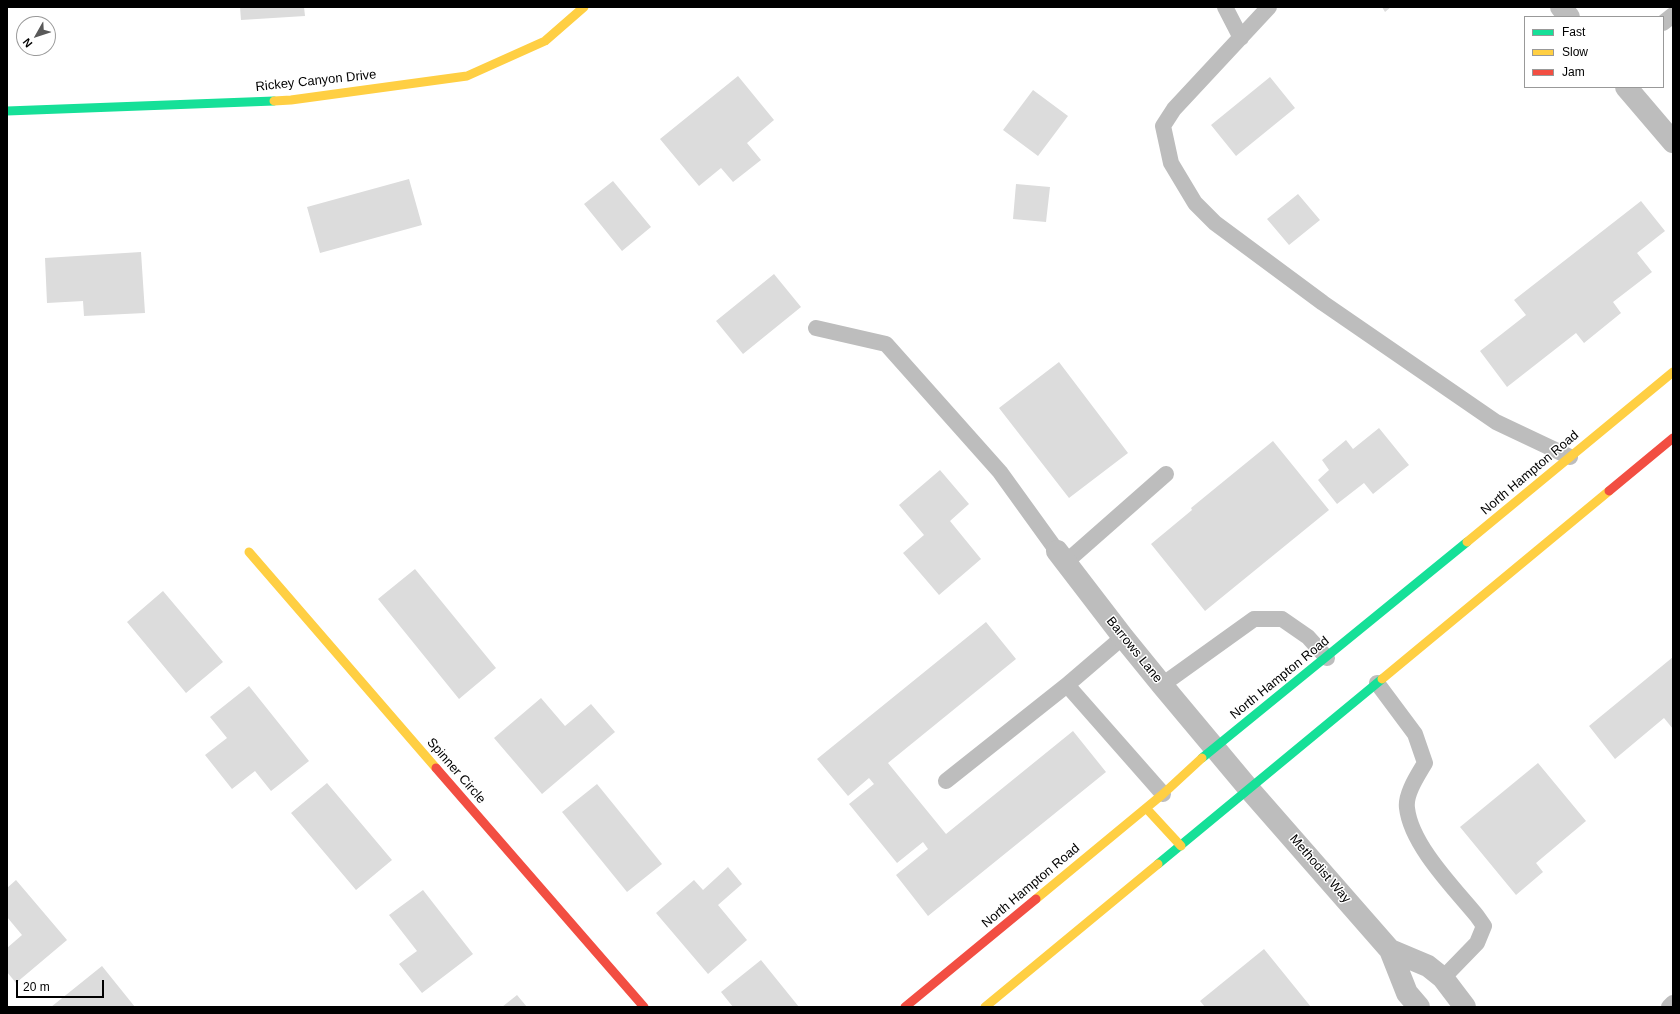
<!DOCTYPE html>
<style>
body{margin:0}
#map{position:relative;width:1680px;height:1014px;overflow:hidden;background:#fff;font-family:Arial,sans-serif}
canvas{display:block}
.frame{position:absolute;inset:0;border:8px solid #000;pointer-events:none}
.legend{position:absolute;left:1524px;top:16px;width:140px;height:72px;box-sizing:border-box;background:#fff;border:1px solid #999;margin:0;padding:5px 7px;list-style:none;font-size:12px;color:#000}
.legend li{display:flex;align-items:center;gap:8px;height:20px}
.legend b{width:20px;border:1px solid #999}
.north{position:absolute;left:16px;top:16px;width:40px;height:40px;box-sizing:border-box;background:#fff;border:1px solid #999;border-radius:50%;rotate:231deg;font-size:11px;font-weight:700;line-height:16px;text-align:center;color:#000}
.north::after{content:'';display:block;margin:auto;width:14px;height:18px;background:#595959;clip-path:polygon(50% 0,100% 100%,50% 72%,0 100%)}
.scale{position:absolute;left:16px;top:980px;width:88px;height:18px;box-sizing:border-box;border:2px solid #000;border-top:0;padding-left:5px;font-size:12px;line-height:14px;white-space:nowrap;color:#000;-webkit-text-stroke:3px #fff;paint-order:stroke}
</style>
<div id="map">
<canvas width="1680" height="1014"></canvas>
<div class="frame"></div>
<ul class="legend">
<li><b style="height:5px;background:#16e098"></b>Fast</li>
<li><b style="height:5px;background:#ffcf43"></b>Slow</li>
<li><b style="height:5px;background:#f24e42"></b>Jam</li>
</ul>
<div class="north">N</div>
<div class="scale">20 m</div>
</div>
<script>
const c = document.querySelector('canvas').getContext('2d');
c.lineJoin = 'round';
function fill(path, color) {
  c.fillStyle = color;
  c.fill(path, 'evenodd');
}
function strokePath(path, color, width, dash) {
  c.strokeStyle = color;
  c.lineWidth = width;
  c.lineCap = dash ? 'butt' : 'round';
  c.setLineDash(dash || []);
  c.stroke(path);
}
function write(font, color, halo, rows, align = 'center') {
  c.font = font + ' Arial,sans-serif';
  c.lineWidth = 3;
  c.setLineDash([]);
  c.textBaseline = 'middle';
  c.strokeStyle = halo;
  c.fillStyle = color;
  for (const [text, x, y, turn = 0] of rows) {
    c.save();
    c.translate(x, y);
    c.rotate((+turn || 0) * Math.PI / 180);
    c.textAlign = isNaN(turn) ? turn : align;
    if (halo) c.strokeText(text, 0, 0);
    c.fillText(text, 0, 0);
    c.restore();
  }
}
fill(new Path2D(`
 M240,7h64l1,9 -64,4z
 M1382,7h9l-6,5z
 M738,76l36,44 -27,23 14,17 -28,22 -12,-14 -22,18 -39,-47z
 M1270,77l25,31 -59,48 -25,-31z
 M1033,90l35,26 -30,40 -35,-26z
 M409,179l13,46 -102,28 -13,-46z
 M613,181l38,46 -29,24 -38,-47z
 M1016,184l34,3 -4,35 -33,-3z
 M1298,194l22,26 -31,25 -22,-26z
 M1641,201l24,30 -28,22 15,19 -39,30 8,11 -37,30 -8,-10 -69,54 -27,-36 46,-36 -12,-15z
 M141,252l4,61 -61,3 -1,-15 -36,2 -2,-45z
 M774,274l27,33 -58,47 -27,-33z
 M1059,362l69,91 -59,45 -70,-90z
 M1379,428l30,37 -36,29 -9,-11 -27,21 -19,-24 11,-10 -7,-10 24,-20 7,9z
 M1273,441l56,69 -124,101 -54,-67 41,-34 -1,-2z
 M940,470l29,34 -19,17 31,38 -42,36 -36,-42 21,-18 -25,-30z
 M415,569l81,99 -37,31 -81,-100z
 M163,591l60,71 -37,31 -59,-71z
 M986,622l30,37 -128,104 58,71 127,-103 33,41 -178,144 -32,-41 32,-26 -5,-7 -26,21 -48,-59 25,-20 -5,-6 -21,18 -31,-37z
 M1673,657v72l-9,-11 -49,41 -26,-33z
 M249,686l60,75 -38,30 -16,-20 -23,18 -27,-34 22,-17 -17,-21z
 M541,698l24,28 26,-22 24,28 -73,62 -48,-56z
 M1538,763l48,58 -50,42 7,9 -27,23 -56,-68z
 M327,783l65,77 -36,30 -65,-77z
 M597,784l65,80 -35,28 -65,-80z
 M728,867l14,17 -24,21 29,35 -39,34 -52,-61 38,-33 9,10z
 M16,880l51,60 -51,43 -9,-11v-24l15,-13 -15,-18v-29z
 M423,890l50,64 -51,39 -23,-29 18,-13 -28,-36z
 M1264,949l47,58h-106l-5,-6z
 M761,960l38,47h-66l-12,-15z
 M102,966l33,41h-84z
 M517,995l10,12h-25z`), '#dcdcdc');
strokePath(new Path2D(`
 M1225,7l16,31
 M1269,7l-95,102 -11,17 8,37 24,40 20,20 108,80 173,119 74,35
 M1663,23l10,-8
 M816,328l70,16 114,128 57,79
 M1066,562l100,-88
 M1377,683l38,51 10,29c-7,12 -20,31 -18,45 4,37 47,80 70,108l7,10 -7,17 -34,35
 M1067,685l96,109
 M1162,685l92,-66h28l26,18 19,21
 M946,781l121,-96 56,-48
 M1669,1007l4,-4`), '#bdbdbd', 16);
strokePath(new Path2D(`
 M1561,7l8,10
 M1626,87l47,55
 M1057,551l66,86 39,48 87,104 141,161 17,43 12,14
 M1390,950l38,16 15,12 22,29`), '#bdbdbd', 22);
strokePath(new Path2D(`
 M7,111l267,-10
 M1202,758l265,-216
 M1158,864l224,-185`), '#16e098', 9);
strokePath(new Path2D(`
 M274,101l17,-1 176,-24 78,-35 39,-34
 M1467,542l206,-170
 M249,552l187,216
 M1382,679l227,-188
 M1146,808l35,38
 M1036,899l127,-105 39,-36
 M985,1007l173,-143`), '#ffcf43', 9);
strokePath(new Path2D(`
 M1609,491l64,-53
 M436,768l208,239
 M905,1007l131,-108`), '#f24e42', 9);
write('13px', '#000', '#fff', [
 ["Rickey Canyon Drive",316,81,-6],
 ["North Hampton Road",1530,473,-40],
 ["Barrows Lane",1134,650,51],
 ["North Hampton Road",1280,678,-39],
 ["Spinner Circle",456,771,49],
 ["Methodist Way",1320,869,49],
 ["North Hampton Road",1031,886,-40]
]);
</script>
